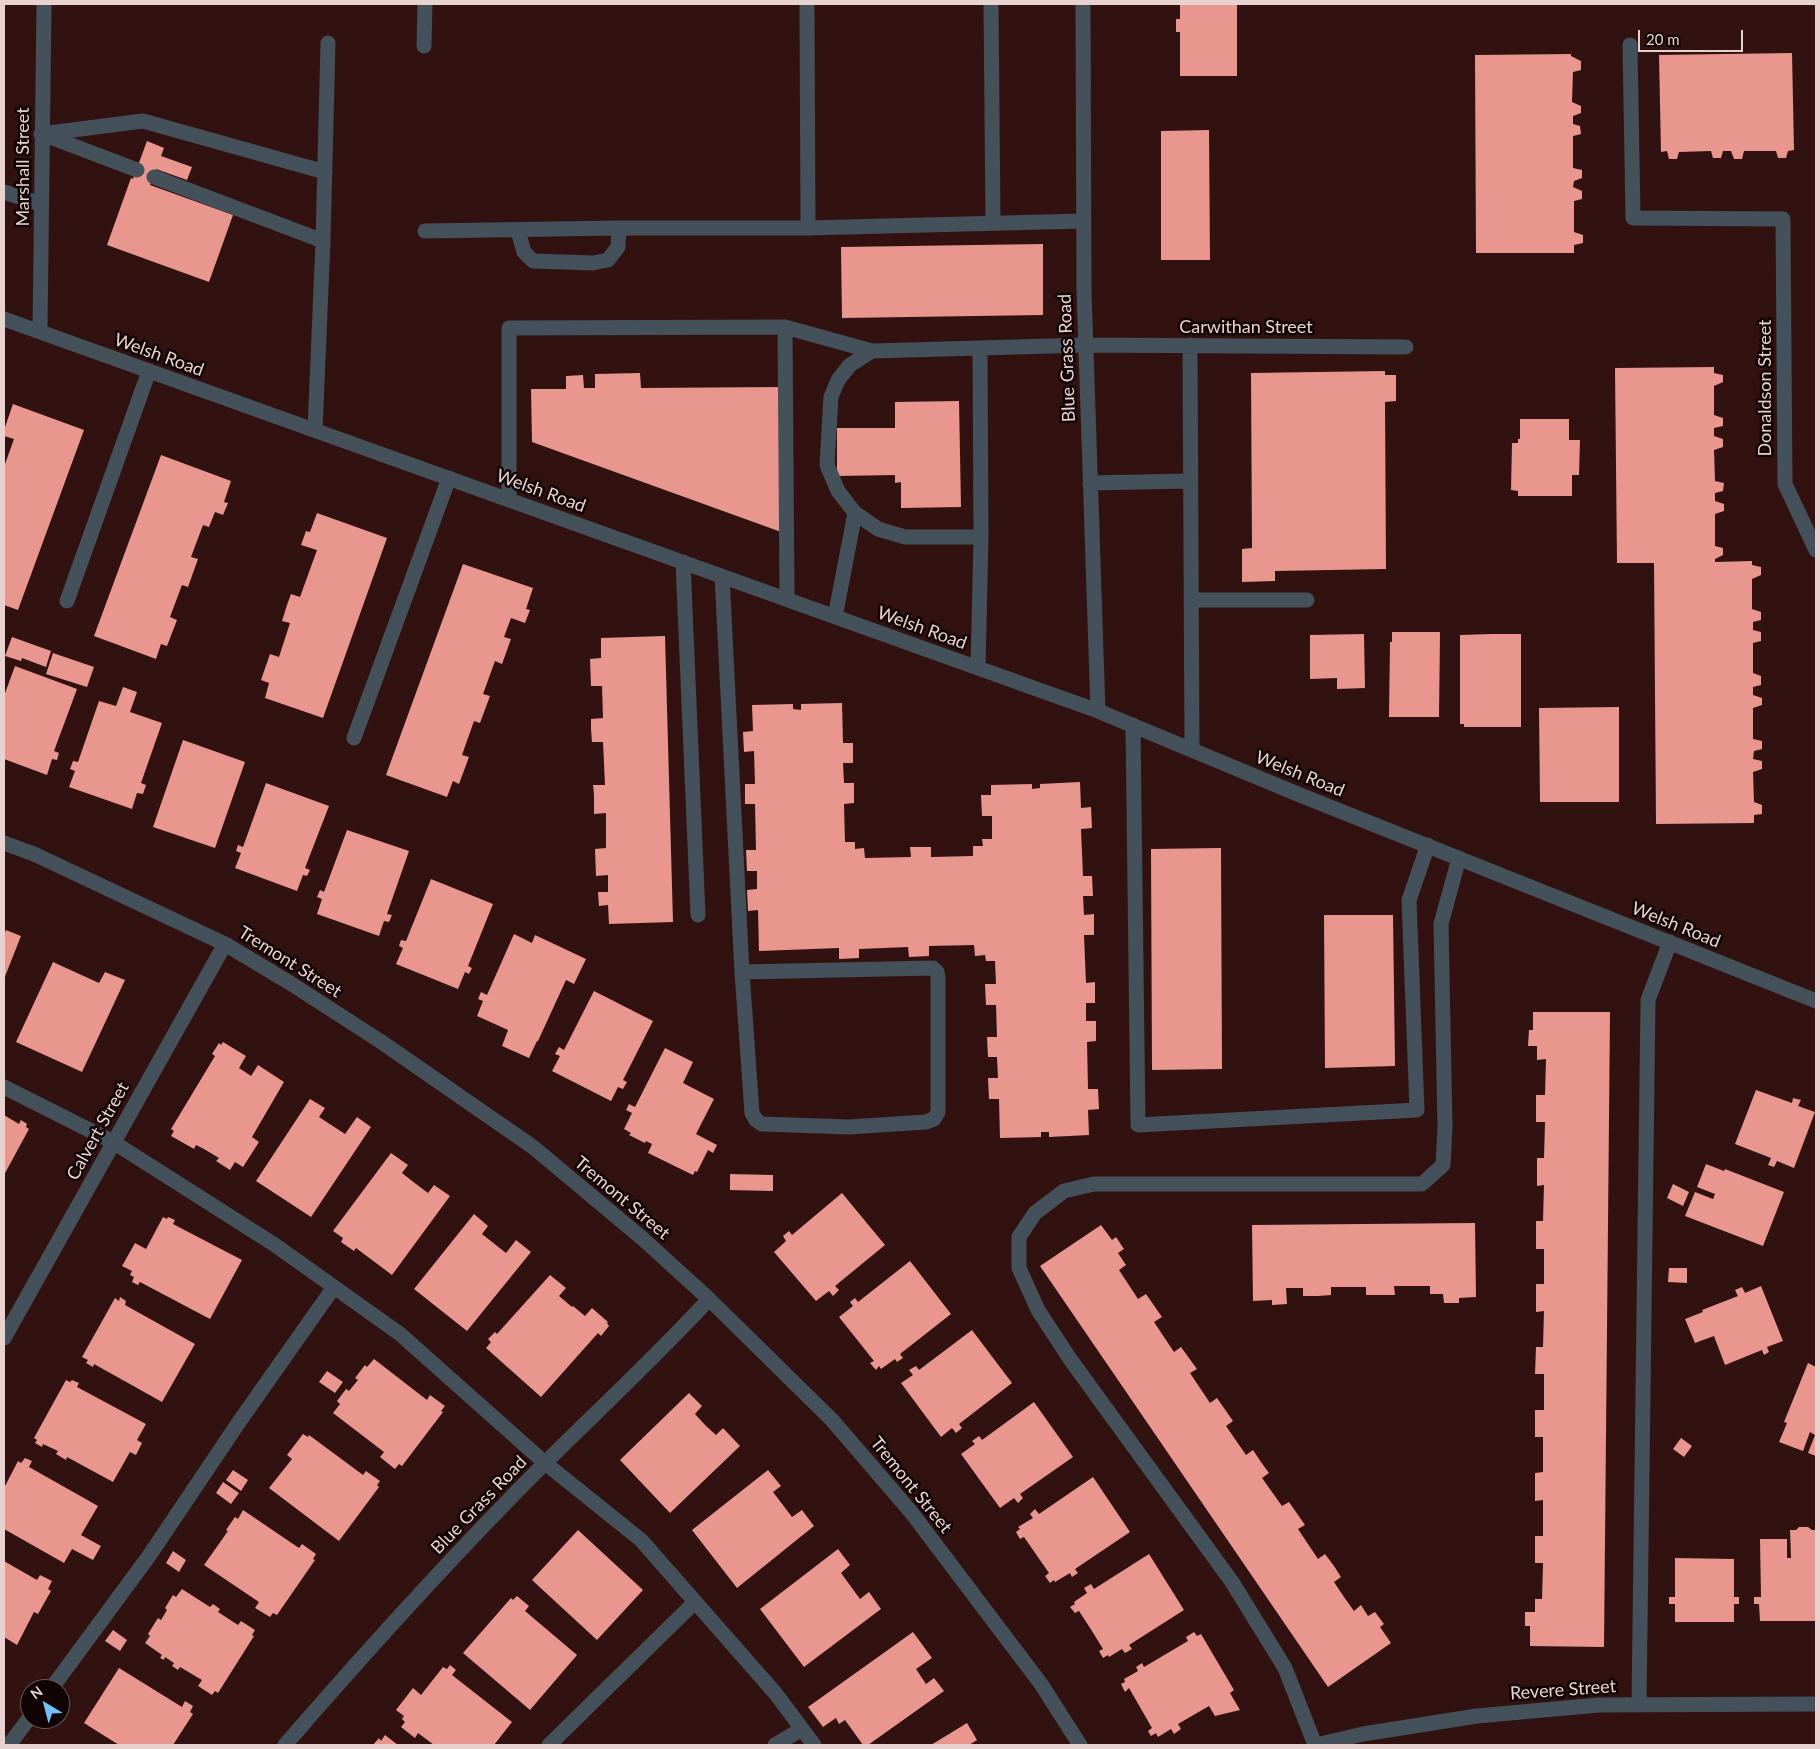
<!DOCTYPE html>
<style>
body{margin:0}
#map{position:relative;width:1820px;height:1749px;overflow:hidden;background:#311211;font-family:Lato,sans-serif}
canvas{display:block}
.frame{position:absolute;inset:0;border:5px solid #e8d2cf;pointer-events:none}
.north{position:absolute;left:20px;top:1679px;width:50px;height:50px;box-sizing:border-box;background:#100404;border:1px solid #665655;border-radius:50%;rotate:323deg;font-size:14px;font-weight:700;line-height:20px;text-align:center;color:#e8d2cf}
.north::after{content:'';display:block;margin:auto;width:18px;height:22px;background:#74c0f6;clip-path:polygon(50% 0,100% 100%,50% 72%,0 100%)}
.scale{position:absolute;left:1638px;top:30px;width:105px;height:22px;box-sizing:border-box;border:2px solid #e8d2cf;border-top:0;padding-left:6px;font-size:15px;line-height:18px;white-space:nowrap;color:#e8d2cf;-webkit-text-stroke:4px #100404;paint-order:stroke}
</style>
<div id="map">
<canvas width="1820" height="1749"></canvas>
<div class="frame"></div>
<div class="north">N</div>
<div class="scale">20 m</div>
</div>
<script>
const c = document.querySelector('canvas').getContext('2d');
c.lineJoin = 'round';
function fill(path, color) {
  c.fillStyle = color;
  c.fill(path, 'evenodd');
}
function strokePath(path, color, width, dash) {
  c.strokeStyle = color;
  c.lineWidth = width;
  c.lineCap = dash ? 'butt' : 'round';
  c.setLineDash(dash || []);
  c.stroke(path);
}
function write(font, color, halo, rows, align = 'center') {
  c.font = font + ' Lato,sans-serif';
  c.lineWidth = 5;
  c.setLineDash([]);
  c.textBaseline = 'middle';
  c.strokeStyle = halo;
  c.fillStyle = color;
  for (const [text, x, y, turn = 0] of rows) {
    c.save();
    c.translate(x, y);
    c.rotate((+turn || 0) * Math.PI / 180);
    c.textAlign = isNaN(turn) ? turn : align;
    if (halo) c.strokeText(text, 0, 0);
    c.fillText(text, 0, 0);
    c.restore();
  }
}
fill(new Path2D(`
 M1180,4h57v72h-57v-44h-4v-13h4z
 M1792,53l2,97 -6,1 -2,7h-8l-2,-7h-32l-2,8h-8l-3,-8h-8l-2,7h-8l-2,-7 -32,1 -2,7h-8l-2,-8 -6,1 -2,-97z
 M1571,54v2l10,5v9l-8,2 -1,30 9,4v7l-8,3v8l7,2 1,8 -8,2v32l9,2v8l-8,3 -1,6 9,4v8l-8,2v31l9,3v8l-9,2v8h-98l-1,-198z
 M1209,130l1,130h-49v-129z
 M147,141l17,7 -3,8 31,11 -5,13 -31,-11 -6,16 83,30 -24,67 -102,-37 24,-67 2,1z
 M1043,244v71l-201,3 -1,-71z
 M1714,367v6l9,2v7l-9,4v29l9,3v8l-9,2v8l9,3v8l-9,3 1,31 9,2 -1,8 -8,2v8l9,3v7l-9,3v32l8,2v7l-8,4v3l37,-1v4l9,2v8l-9,4v30l9,3v8l-8,2v8l8,2v9l-8,2v30l8,3v9l-8,2v8l9,3v7l-9,3v31l9,2v8l-8,2 -1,8 9,2v8l-9,3 1,30 8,3v9l-8,1v8l-98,1 -2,-261h-37l-2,-195z
 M1385,371v4h11v26l-11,1 1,167 -111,2v10l-33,1v-33l10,-1 -1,-175z
 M640,373l1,15 141,-1 2,146 -252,-91 -1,-53h35v-13l17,-1 1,13h11v-14z
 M959,401l2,106 -60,1v-26l-6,1v-8l-58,1v-48h58v-26z
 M13,404l71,26 -66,180 -14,-5v-138l10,-28 -10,-3v-6z
 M1520,419h49v21h11l-1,35h-7v21h-54v-5l-7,-1 1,-47h6v-4h2z
 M161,455l70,26 -7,21 4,1 -5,12 -8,-3 -6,15 -6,-2 -12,32 7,2 -10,28 -6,-2 -12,32 7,3 -10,26 -6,-2 -5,15 -62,-23z
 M317,513l70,25 -64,180 -58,-20 4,-15 -8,-3 9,-26 9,3 11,-34 -8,-2 5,-16 4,-11 9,3 17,-47 -16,-5 5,-14 4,1z
 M463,564l70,24 -7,21 4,1 -5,13 -14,-5 -7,19 7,2 -9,25 -7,-3 -12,33 7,2 -10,27 -6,-2 -12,34 7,2 -10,27 -6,-3 -6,16 -61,-22z
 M1392,632h48l-1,85h-50l1,-75h2z
 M1364,634l1,54 -28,1v-11l-27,1v-44z
 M1491,634h30v93h-57v-3h-4v-89z
 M665,636l8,286 -64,2 -1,-19 -9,1 -1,-14h10v-17l-12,1 -1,-27 11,-1v-35l-12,1v-19l-1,-10h12l-2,-43h-11l-1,-13v-10l12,-1 -1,-32h-11l-1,-27 11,-1v-20z
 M12,637l39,14 -5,16 -24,-9 -1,3 -16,-5z
 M53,653l41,14 -7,20 -41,-13z
 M15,666l62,23 -23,62 5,2 -2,7 -5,-1 -5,16 -43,-16v-63z
 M123,687l14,5 -7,20 32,11 -21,60 5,2 -3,9 -6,-1 -5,16 -63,-22 6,-16 -5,-2 3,-8 5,1 21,-61 17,5z
 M842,703l1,40h10v20h-10l1,20h10v20l-10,1 1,38h10v7l9,-1 1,10 46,-1 -1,-10h21v10l42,-1v-10h10l-1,-7h10v-23h-10l-1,-21h10v-10l41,-1v5l8,-1v-4l40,-2 1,26 10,-1 1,21 -11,1 2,47h9l1,20h-10l1,19 10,-1v21h-10l2,48 9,-1v21h-9v18h10v20l-9,1 1,47h10l1,20 -11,1 1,25 -40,2v-5h-8v5l-41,1 -1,-39h-10l-1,-21h10l-1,-21h-9l-1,-20h10l-1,-32h-10l-1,-21h11l-1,-23h-9l-1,-6 -10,1 -1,-11 -45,1v10l-20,1 -1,-10 -49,2v9l-20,1v-11l-80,3 -1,-41 -10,1 -1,-21 10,-1v-18h-10l-1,-21h10l-1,-46h-10v-20h10l-1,-33 -10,1 -1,-20 10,-1 -1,-26 41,-1v5l8,1v-6z
 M1619,707v95h-79l-1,-94z
 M183,740l62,22 -30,86 -62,-21z
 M266,783l63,23 -24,62 5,2 -3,6 -4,-1 -6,16 -62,-23 6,-15 -5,-2 2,-6 5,2z
 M347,830l62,21 -22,63 5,1 -3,7 -5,-1 -5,15 -62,-22 5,-15 -5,-2 3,-7 4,2z
 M1221,848l1,221 -70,1 -1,-221z
 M431,879l62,25 -25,62 4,2 -3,6 -4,-2 -7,17 -62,-25 7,-16 -4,-2 2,-6 5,1z
 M1324,915h69l2,151 -70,2z
 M6,930l15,6 -17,43v-43z
 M514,934l18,9 3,-8 51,24 -12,25 -8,-4 -28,61h-1l-8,17 -27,-12 6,-16 -31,-14 6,-15 -5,-2 3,-7 6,3z
 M53,962l46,21 6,-11 20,8 -43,92 -66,-30z
 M594,991l59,30 -30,59 4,2 -4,7 -5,-2 -7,14 -59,-30 8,-15 -5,-2 4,-7 5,3z
 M1533,1012h77l-6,635 -74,-1v-20h-5v-14h10v-13h7l1,-36h-8v-27h8v-36l-8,1v-28l8,-1v-35h-8v-27h9v-36h-9l1,-27h7l1,-36 -8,1v-28h8v-35h-8v-28h7l1,-36 -7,1v-28h7l1,-36h-9v-27h9l1,-36 -9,1v-14h-9l1,-16h4z
 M223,1042l23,14 -7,12 12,8 7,-11 26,17 -32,55 7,5 -16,25 -8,-5 -5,8 -14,-9 3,-3 -15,-9 -8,-4 -2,4 -23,-13 3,-5 -3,-2 44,-73 -3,-2 7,-11 2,2z
 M665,1048l28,14 -10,21 31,16 -18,35 21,11 -4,8 -5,-3 -11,22 -2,-1 -2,4 -45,-22 4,-9 -6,-3 -1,2 -16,-8 2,-2 -7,-4 8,-16 -6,-3 3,-6 6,3z
 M1756,1090l36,13 1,-5 8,2 -3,6 17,6 -21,56 -17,-7 -3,6 -6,-2 3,-7 -36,-14z
 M310,1099l15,9 -6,9 26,17 12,-17 14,10 -60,90 -55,-36z
 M4,1115l15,9 2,-4 6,4 -1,3 3,2 -25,46z
 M391,1153l17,12 -6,8 14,11 12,9 6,-8 16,11 -58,79 -36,-27 -2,3 -13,-9 2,-4 -10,-7z
 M1706,1164l18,7 1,-2 59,23 -21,54 -78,-30 10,-24 18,7 2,-5 -18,-7z
 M730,1174l43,1v16l-43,-1z
 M1673,1184l16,8 -6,14 -16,-8z
 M842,1193l43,52 -50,41 4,4 -6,6 -4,-5 -13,10 -42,-49 12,-11 -3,-5 6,-5 3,4z
 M474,1214l14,12 -6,8 24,19 10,-13 15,12 -64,79 -53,-42z
 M163,1217l4,2 1,-2 7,3 -2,4 69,36 -32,59 -70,-37 -2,3 -6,-3 2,-5 -4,-2 2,-4 -10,-5 13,-23 11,6z
 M1475,1223l1,74 -17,1v5h-15l-1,-9h-13v-8h-36l1,9h-29v-8h-35v8l-13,1h-15v-8h-17l1,16 -15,1v-5l-19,1 -1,-76z
 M1101,1225l11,15 4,-3 8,12 -6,4 8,12 -7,5 19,29 8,-5 16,23 -8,5 20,30 7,-5 16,22 -7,4 20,30 7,-5 16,23 -7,5 20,29 7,-5 8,12 8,11 -7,5 20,28 7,-4 16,23 -7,4 20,30 7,-5 9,12 7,11 -7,5 10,15 10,14 7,-6 7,11 7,-4 9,12 -4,3 11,16 -63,44 -288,-421z
 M910,1261l41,53 -51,40 3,4 -6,4 -2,-3 -14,10 -2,-3 -3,4 -6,-7 4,-2 -35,-44 14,-11 -3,-4 5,-4 3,4z
 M1669,1268h18v15l-19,-1z
 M550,1275l16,13 -7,8 13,11 1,-1 12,10 7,-8 16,14 -1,1 2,3 -8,10 -3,-3 -57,64 -55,-49 5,-6 -3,-3 7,-7 2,2z
 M1761,1286l22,55 -16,6 2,5 -5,3 -2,-5 -37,15 -11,-29 -19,7 -10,-24 18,-7 -1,-2 36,-14 -3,-6 7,-3 3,6z
 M120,1297l6,4 -1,4 70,39 -33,58 -68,-38 -1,3 -7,-4 2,-3 -6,-3 33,-59 4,3z
 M972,1330l40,53 -53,41 3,4 -6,5 -4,-5 -11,9 -40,-54 12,-8 -4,-5 7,-4 3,4z
 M374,1359l53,41 3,-5 15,11 -4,5 2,1 -41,54 -3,-2 -4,5 -15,-12 4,-5 -51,-39 7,-9 -3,-3 9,-12 3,2 9,-11 -3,-2 10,-13 2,2z
 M1808,1363l8,4v89l-8,-3 7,-18 -5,-3 -7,19 -24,-9 8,-19 -3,-1z
 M327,1371l16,11 -8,11 -16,-11z
 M66,1380l4,2 2,-2 7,3 -2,4 69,37 -9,16 5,3 -6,12 -6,-3 -17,30 -46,-25 -1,3 -10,-6 2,-3 -15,-7 -1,3 -7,-4 2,-3 -3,-2z
 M689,1393l13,13 -7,8 11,12 10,9 7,-7 17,18 -70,67 -50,-53z
 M1034,1402l39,55 -53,37 3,4 -5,5 -4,-5 -14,10 -39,-54 14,-10 -3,-3 7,-5 3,4z
 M303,1434l5,3 1,-2 54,40 3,-4 14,10 -3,4 2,2 -40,54 -70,-53 23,-29 -5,-4z
 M1681,1438l11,8 -8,11 -11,-8z
 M25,1458l7,3 -3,6 69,39 -17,29 20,11 -8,14 -21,-11 -8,14 -60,-34v-41l14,-27 3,2z
 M233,1470l15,10 -7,11 -15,-11z
 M768,1470l13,16 -8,6 19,25 10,-7 12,16 -77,62 -45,-58z
 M1093,1477l37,55 -55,37 3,4 -6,4 -2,-4 -15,9 -1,-2 -4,3 -5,-7 4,-3 -25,-36 -4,2 -4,-7 4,-3 -2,-2 15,-9 -3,-4 5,-5 4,5z
 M223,1482l16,11 -8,11 -15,-11z
 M243,1510l56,38 3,-4 14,10 -3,5 2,1 -38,55 -4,-2 -3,4 -15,-9 4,-6 -55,-37 24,-34 -2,-1 9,-13 3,2z
 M1799,1527h9l4,3h4v91h-56l-1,-17h-5v-7h7l-1,-58h27v19h4l-1,-28h6z
 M578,1530l65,60 -46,50 -65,-60z
 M838,1549l12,16 -9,8 19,26 9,-7 12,17 -77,58 -44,-58z
 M173,1551l13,9 -7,12 -13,-9z
 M1149,1554l35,56 -55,35 3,4 -7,4 -3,-4 -13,8 -1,-2 -5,3 -4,-7 4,-2 -11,-18 -13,-20 -4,2 -5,-6 5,-3 -1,-2 13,-9 -3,-5 7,-4 3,5z
 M1675,1558l59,1v38h5v7h-5v18h-59v-18h-6v-7h6z
 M4,1561l33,19 3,-5 12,6 -4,8 3,2 -13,23 -4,-2 -17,33 -13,-8z
 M182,1589l28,18 3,-3 7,5 -2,3 20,13 3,-4 14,9 -3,5 2,1 -36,57 -3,-2 -3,4 -14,-9 4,-6 -22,-13 -2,3 -6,-4 2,-3 -9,-6 -1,3 -4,-2 2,-3 -17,-12 5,-7 -2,-2 10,-16 3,2 6,-10 -2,-2 8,-13 3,2z
 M517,1596l12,10 -4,5 52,44 -47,55 -67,-57 48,-55 2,2z
 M113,1630l14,10 -7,11 -15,-10z
 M913,1632l19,26 -16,11 10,15 8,-6 10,13 -76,54h-5l-18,-25 -6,4 -3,-6 -13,9 -15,-20z
 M1194,1632l3,4 4,-2 33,56 -4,3 10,17 -25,6 -6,-10 -31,18 3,5 -7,5 -3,-5 -13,8 -2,-4 -5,3 -3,-5 4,-3 -23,-40 -4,4 -4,-8 4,-2 -1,-3 14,-8 -2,-4 6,-4 2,4 44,-26 -2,-4z
 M450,1665l6,5 -4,5 60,47 -18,23h-60l-16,-12 -3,5 -14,-11 4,-5 -3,-3 2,-3 -8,-6 17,-22 8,7 22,-28 4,2z
 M119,1668l63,39 3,-6 8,5 -3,6 3,2 -20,31h-54l-35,-22z
 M967,1723l10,17 -8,5h-38z
 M385,1735l13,10h-25l6,-7 2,3z`), '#e9968e');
strokePath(new Path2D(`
 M991,4l2,218
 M1083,4l1,286 14,421
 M1630,45l3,173 150,1 2,265 31,66
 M424,46l1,-42
 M41,134l102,-13 182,51
 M45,135l92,35
 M154,177l169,64
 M4,192l37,12
 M808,228l275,-7
 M425,231l194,-3h189l-1,-224
 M518,231l6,21 9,9 60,2 15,-3 10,-13 1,-19
 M4,319l1094,392 202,84 516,206
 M785,327l87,24
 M40,331l4,-327
 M1190,345l2,405
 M980,348l1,189h-76l-27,-8 -23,-16 -17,-22 -11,-26 4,-68 7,-17 12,-15 22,-14 214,-6 320,2
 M315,430l8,-189 5,-198
 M1090,483l100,-2
 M509,500v-172l276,-1 2,272
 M683,562l15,353
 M722,576l20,396 10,141 4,7 6,4 87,3 77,-5 8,-3 4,-7v-135l-1,-5 -4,-4 -191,4
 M1191,600h116
 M67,601l82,-230
 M835,617l20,-104
 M978,668l3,-131
 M1133,725l5,400 279,-15 -8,-210 19,-55
 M354,738l95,-260
 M4,843l30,11 191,90 65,39 90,58 153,106 110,92 66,60 123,121 79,92 130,172 39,61
 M4,1087l109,55 162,103 125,89 145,129 96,77 135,154 38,51
 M4,1338l221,-394
 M51,1689l98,-133 90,-134 95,-135
 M1639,1705l9,-705 22,-58
 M9,1745l21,-28
 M285,1745c84,-97 170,-192 261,-283 54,-54 111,-106 163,-163
 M549,1745l146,-143
 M775,1745l27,-16
 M1315,1745l-30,-77 -53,-86 -162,-223 -32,-49 -19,-42v-31l16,-24 29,-22 30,-7h328l21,-19 2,-38 -4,-203 18,-66
 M1316,1745l47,-11 114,-18 122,-11 217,-1`), '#44505a', 15);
write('18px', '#e8d2cf', '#100404', [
 ["Marshall Street",23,167,-90],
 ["Carwithan Street",1246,327],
 ["Welsh Road",159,355,20],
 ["Blue Grass Road",1067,358,-92],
 ["Donaldson Street",1765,388,-90],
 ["Welsh Road",541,491,20],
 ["Welsh Road",922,628,20],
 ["Welsh Road",1300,774,22],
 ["Welsh Road",1676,925,22],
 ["Tremont Street",290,962,32],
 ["Calvert Street",98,1131,-61],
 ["Tremont Street",622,1198,40],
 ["Tremont Street",911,1485,51],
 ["Blue Grass Road",479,1505,-46],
 ["Revere Street",1563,1690,-4]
]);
</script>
